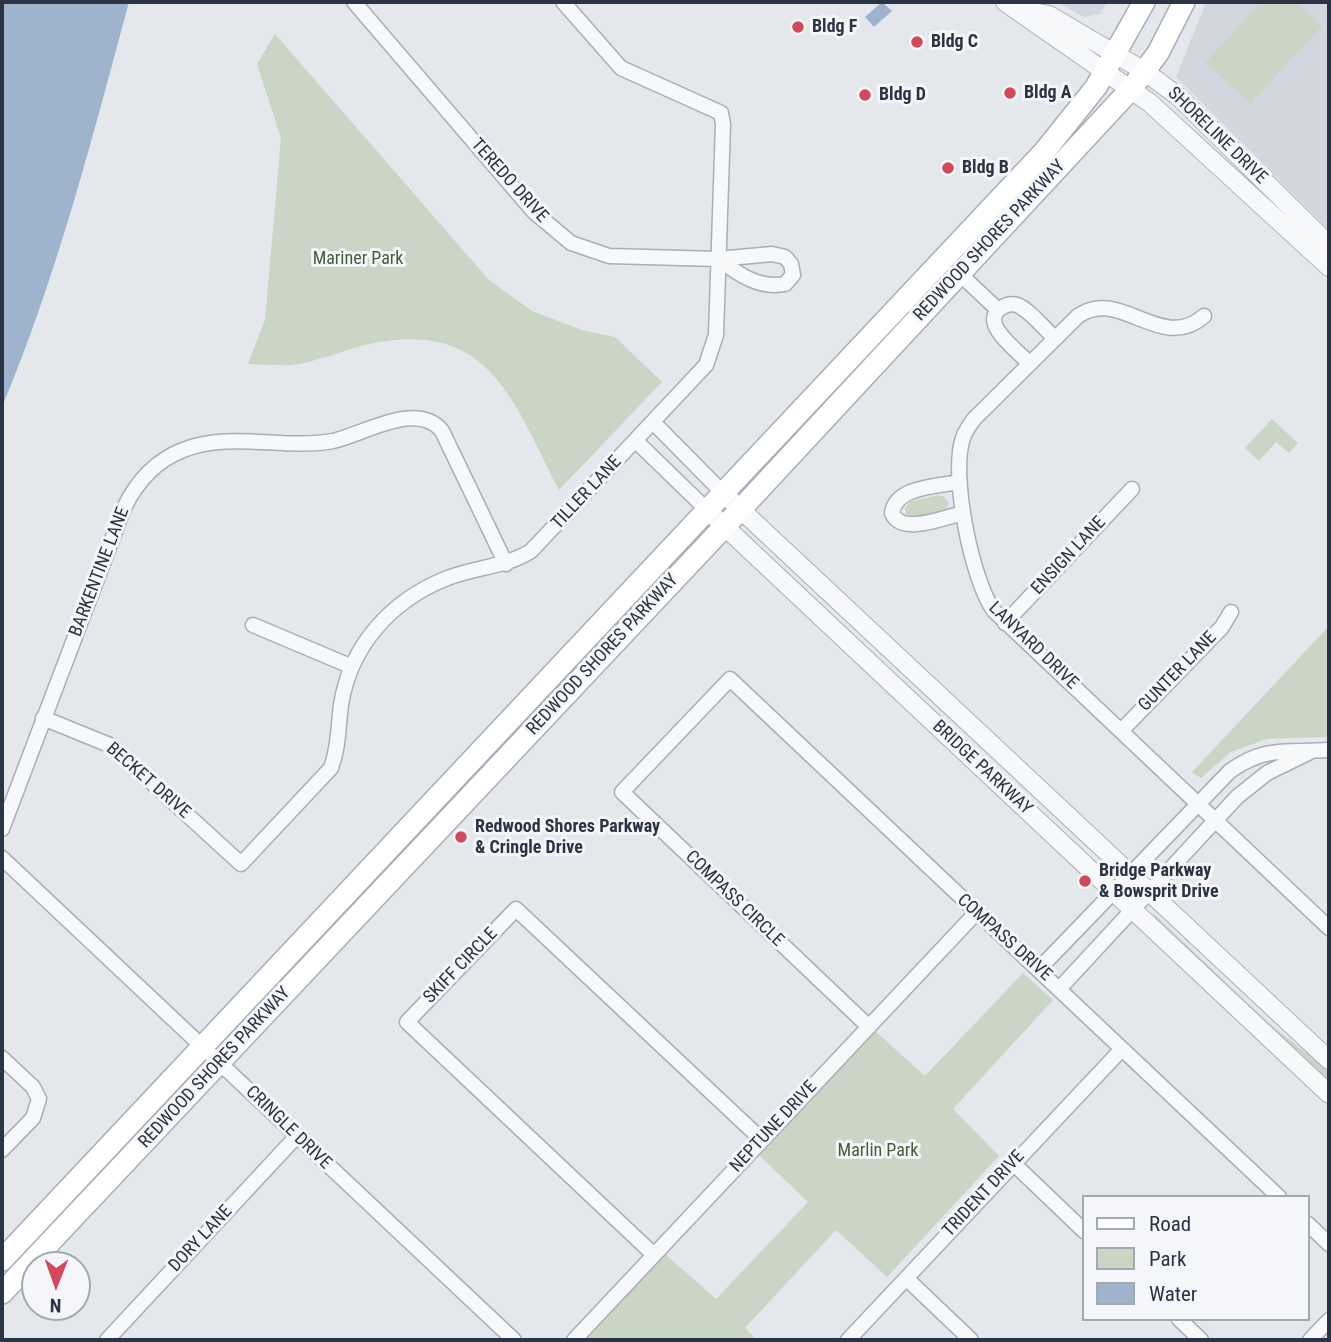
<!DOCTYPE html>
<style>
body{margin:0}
#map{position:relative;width:1331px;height:1342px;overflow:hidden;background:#e4e7ec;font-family:"Roboto Condensed",sans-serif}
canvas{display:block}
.frame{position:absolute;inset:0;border:4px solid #2b3445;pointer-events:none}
.legend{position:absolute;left:1082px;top:1195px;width:228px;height:126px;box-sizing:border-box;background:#f4f6f9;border:2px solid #a4a8b1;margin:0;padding:9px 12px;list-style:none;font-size:21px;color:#2b3445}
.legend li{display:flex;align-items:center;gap:14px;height:35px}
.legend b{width:35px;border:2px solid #a4a8b1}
.north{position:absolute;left:21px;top:1251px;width:70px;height:70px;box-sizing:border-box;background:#f4f6f9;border:2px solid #a4a8b1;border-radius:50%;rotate:181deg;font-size:19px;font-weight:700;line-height:28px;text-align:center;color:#2b3445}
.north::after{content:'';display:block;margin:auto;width:24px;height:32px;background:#d1495b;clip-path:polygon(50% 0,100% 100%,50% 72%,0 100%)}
</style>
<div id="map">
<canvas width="1331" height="1342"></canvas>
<div class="frame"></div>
<ul class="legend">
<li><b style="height:9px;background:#fff"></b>Road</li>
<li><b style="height:19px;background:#c9d6c5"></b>Park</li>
<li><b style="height:19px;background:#9fb4cc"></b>Water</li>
</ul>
<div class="north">N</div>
</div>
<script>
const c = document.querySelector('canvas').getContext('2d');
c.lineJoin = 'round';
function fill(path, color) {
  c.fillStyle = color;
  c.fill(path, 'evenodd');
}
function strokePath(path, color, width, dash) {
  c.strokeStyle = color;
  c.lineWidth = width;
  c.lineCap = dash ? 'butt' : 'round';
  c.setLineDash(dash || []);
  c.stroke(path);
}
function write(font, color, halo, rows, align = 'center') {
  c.font = font + ' "Roboto Condensed",sans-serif';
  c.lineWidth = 6;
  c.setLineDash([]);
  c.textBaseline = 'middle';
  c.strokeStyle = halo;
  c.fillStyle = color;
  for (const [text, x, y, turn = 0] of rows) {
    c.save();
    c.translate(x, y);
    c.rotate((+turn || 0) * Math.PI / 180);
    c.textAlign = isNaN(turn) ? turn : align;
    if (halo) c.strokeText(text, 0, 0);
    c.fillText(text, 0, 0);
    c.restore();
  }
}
fill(new Path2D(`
 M1057,2h50l-7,12 -16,3z
 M1206,2h123v228l-153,-153z`), '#d2d6de');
fill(new Path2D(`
 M1261,2h35l26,24 -71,77 -46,-40z
 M275,34l214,246 43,31 50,19 33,7 47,45 -103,108c-46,-89 -69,-172 -190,-146 -26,6 -51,18 -78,21 -13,1 -29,-1 -43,-1l17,-44 16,-182 -24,-74z
 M1272,419l26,24 -9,10 -13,-11 -17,19 -14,-13z
 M938,495l5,1 6,7 -5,9 -30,6 -8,-4 -1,-6 5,-6z
 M1329,626v111l-62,2 -36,13 -30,26 -9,-6z
 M1155,915l116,110 58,46v14l-177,-168z
 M1023,973l30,27 -100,109 46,47 -112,121 -51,-47 -91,98 12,12h-174l81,-87 52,46 92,-97 -50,-48 116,-124 51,46z`), '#c9d6c5');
fill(new Path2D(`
 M2,2h127c-37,137 -72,274 -127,405z
 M882,2l10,9 -18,16 -9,-10z`), '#9fb4cc');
const minor = new Path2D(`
 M354,2l180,210 37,31 38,13 109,3 54,-5 13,3 6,7 2,11 -8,9c-26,5 -47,-10 -67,-25
 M960,274l38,36
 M1204,316c-43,38 -84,-30 -126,0l-104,103c-4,6 -9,12 -11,19 -13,36 9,143 31,173l335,317
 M1029,363c-10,-11 -51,-40 -28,-55 4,-3 11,-5 16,-3 13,5 27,24 38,33
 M653,422l69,70
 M636,441l70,68
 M958,482c-21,5 -62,4 -66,31 9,23 53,4 71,0
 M1005,623l127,-134
 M253,625l97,41
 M43,718l69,28 129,118 90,-96c8,-21 7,-42 10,-63 9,-59 50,-104 104,-126 28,-12 59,-11 86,-28l175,-186 10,-30 7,-211 -2,-11 -100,-45 -58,-66
 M1122,730l100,-103 9,-15
 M2,829l122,-321c13,-27 31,-47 59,-58 47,-19 101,0 150,-9 31,-7 85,-41 109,-10l64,133
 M2,858l512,482
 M1039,969l191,-198c37,-26 58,-18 99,-21
 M1060,988l177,-191 30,-24 43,-21
 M869,1027l-247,-235 108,-113 549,518
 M2,1058l31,29 6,12 -6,19 -31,32
 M1013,1163l71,68
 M1308,1224l21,20
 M653,1254l-246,-232 109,-113 246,231
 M907,1279l64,61
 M1179,1319l22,21
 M107,1340l189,-203
 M574,1340l401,-426
 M848,1340l274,-291
 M1310,1340l19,-20`);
const tertiary = new Path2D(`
 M1005,2l145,101 179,164
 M1017,9l32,6 95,56 35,26 150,148
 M722,492l607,568
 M706,509l623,585`);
const secondary = new Path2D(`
 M2,1260l1042,-1108 52,-65 48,-85
 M2,1293l738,-783 391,-421 27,-36 26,-51`);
strokePath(minor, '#a9aeb7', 17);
strokePath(tertiary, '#a9aeb7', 20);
strokePath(secondary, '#a9aeb7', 24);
strokePath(minor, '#f7f8fa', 14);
strokePath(tertiary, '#f7f8fa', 18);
strokePath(secondary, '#fff', 21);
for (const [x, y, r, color] of [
 [798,27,7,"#d1495b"],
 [917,42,7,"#d1495b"],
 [1010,93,7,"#d1495b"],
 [865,95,7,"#d1495b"],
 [948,168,7,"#d1495b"],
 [461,837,7,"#d1495b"],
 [1085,881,7,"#d1495b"]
]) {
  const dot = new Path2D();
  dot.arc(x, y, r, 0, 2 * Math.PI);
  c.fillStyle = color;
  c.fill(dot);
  strokePath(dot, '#f4f6f9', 2.5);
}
write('bold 18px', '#2b3445', '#f4f6f9', [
 ["Bldg F",812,27],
 ["Bldg C",931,42],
 ["Bldg A",1024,93],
 ["Bldg D",879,95],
 ["Bldg B",962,168],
 ["Redwood Shores Parkway",475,827],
 ["& Cringle Drive",475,848],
 ["Bridge Parkway",1099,871],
 ["& Bowsprit Drive",1099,892]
], 'left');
write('18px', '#2b3445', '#f4f6f9', [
 ["SHORELINE DRIVE",1217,136,44],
 ["TEREDO DRIVE",509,181,48],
 ["REDWOOD SHORES PARKWAY",990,241,-47],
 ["TILLER LANE",587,493,-47],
 ["ENSIGN LANE",1069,556,-47],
 ["BARKENTINE LANE",100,572,-69],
 ["LANYARD DRIVE",1033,646,44],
 ["REDWOOD SHORES PARKWAY",603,655,-47],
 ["GUNTER LANE",1178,672,-46],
 ["BRIDGE PARKWAY",982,768,43],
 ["BECKET DRIVE",148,781,41],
 ["COMPASS CIRCLE",734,899,44],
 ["COMPASS DRIVE",1004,938,42],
 ["SKIFF CIRCLE",461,966,-46],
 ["REDWOOD SHORES PARKWAY",215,1068,-47],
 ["NEPTUNE DRIVE",774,1127,-47],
 ["CRINGLE DRIVE",288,1128,44],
 ["TRIDENT DRIVE",984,1194,-47],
 ["DORY LANE",201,1239,-47]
]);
write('18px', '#3f6138', '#f4f6f9', [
 ["Mariner Park",358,259],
 ["Marlin Park",878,1151]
]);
</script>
